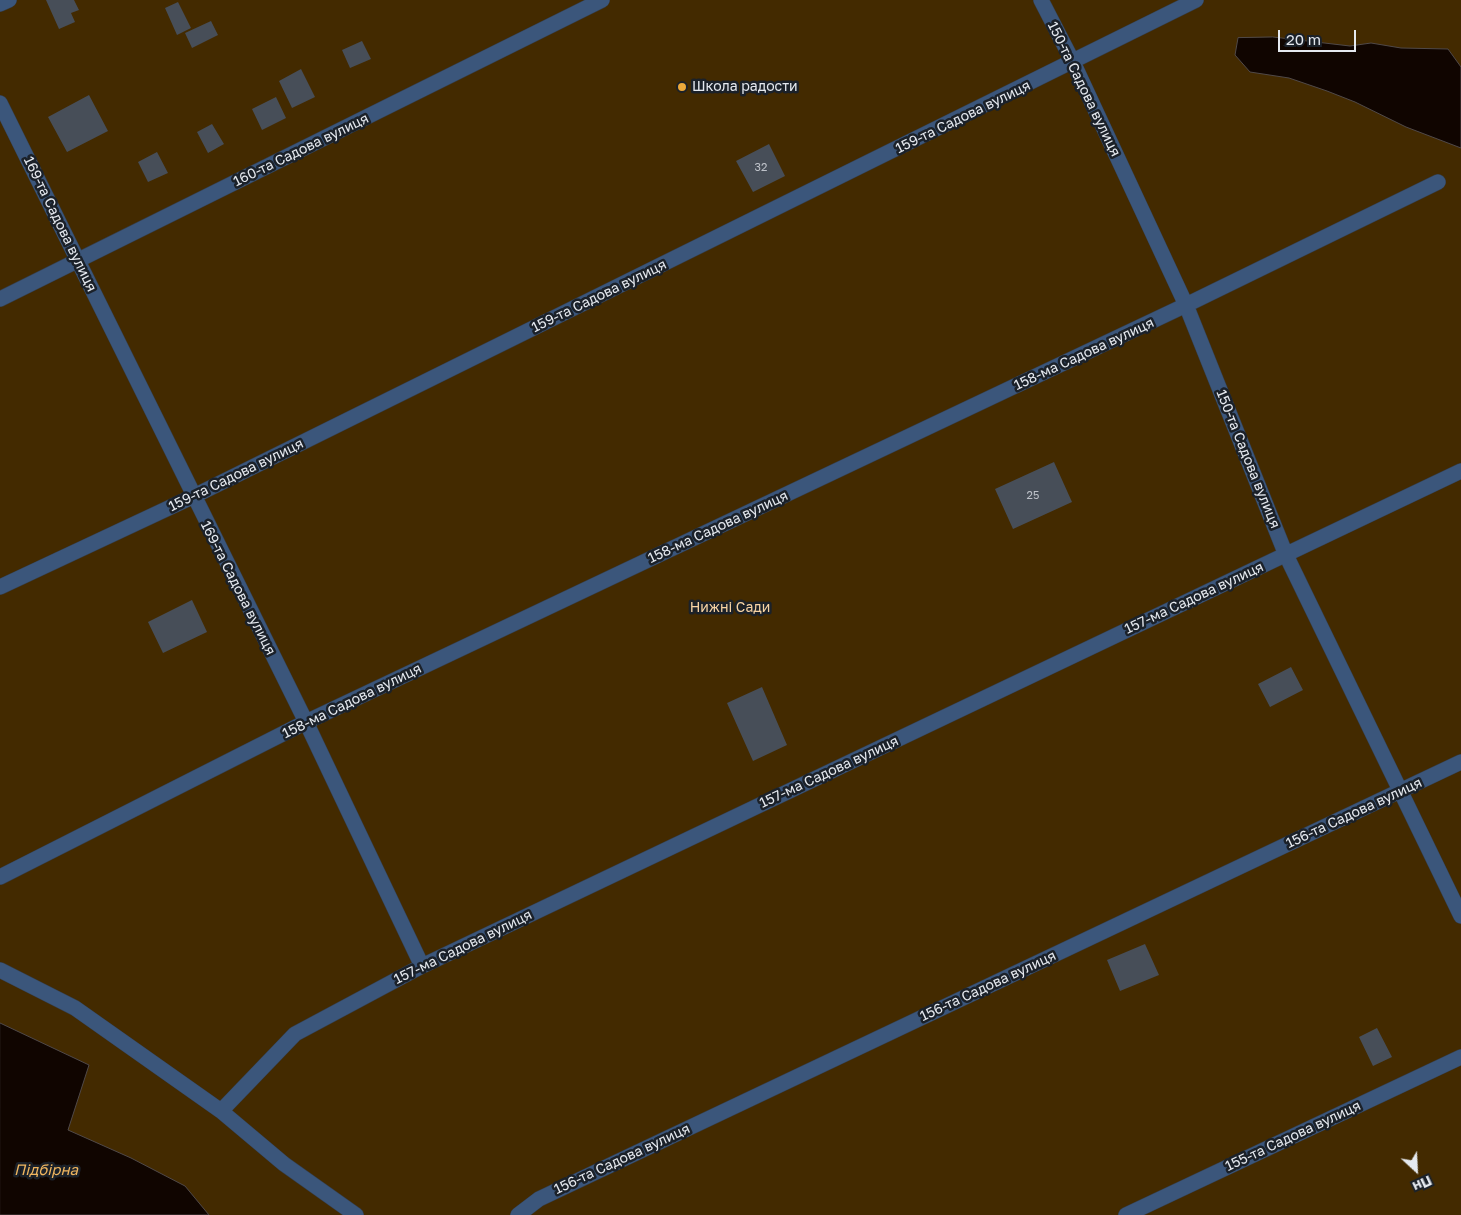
<!DOCTYPE html>
<meta charset="utf-8">
<style>
body{margin:0}
#map{position:relative;width:1461px;height:1215px;overflow:hidden;background:#1b2129;font-family:"Golos Text",sans-serif}
canvas{display:block}
.north{position:absolute;left:1391px;top:1145px;width:50px;height:50px;-webkit-text-stroke:4px #1b2129;paint-order:stroke;rotate:155deg;font-size:14px;font-weight:700;line-height:20px;text-align:center;color:#e5e9ef}
.north::after{content:'';display:block;margin:auto;width:18px;height:22px;background:#e5e9ef;clip-path:polygon(50% 0,100% 100%,50% 72%,0 100%)}
.scale{position:absolute;left:1278px;top:30px;width:78px;height:22px;box-sizing:border-box;border:2px solid #e5e9ef;border-top:0;padding-left:6px;font-size:15px;line-height:18px;white-space:nowrap;color:#e5e9ef;-webkit-text-stroke:4px #1b2129;paint-order:stroke}
</style>
<div id="map">
<canvas width="1461" height="1215"></canvas>
<div class="north">Пн</div>
<div class="scale">20 m</div>
</div>
<script>
const c = document.querySelector('canvas').getContext('2d');
c.lineJoin = 'round';
function fill(path, color) {
  c.fillStyle = color;
  c.fill(path, 'evenodd');
}
function strokePath(path, color, width, dash) {
  c.strokeStyle = color;
  c.lineWidth = width;
  c.lineCap = dash ? 'butt' : 'round';
  c.setLineDash(dash || []);
  c.stroke(path);
}
function write(font, color, halo, rows, align = 'center') {
  c.font = font + ' "Golos Text",sans-serif';
  c.lineWidth = 5;
  c.setLineDash([]);
  c.textBaseline = 'middle';
  c.strokeStyle = halo;
  c.fillStyle = color;
  for (const [text, x, y, turn = 0] of rows) {
    c.save();
    c.translate(x, y);
    c.rotate((+turn || 0) * Math.PI / 180);
    c.textAlign = isNaN(turn) ? turn : align;
    if (halo) c.strokeText(text, 0, 0);
    c.fillText(text, 0, 0);
    c.restore();
  }
}
fill(new Path2D(`
 M0,0h1461v1215h-1461z`), '#432a00');
const water = new Path2D(`
 M1273,37l77,9 21,-3 30,5 47,1 13,18v81l-55,-21 -51,-25 -28,-11 -38,-13 -39,-6 -15,-17 3,-17z
 M0,1023l89,42 -21,65 63,28 54,28 24,29h-209z`);
fill(water, '#100500');
strokePath(water, '#504948', 1);
fill(new Path2D(`
 M46,0h28l5,10 -8,3 4,9 -16,7z
 M178,2l13,26 -14,7 -12,-27z
 M211,21l7,14 -26,13 -7,-15z
 M362,41l9,18 -21,9 -8,-18z
 M301,69l14,28 -23,11 -13,-27z
 M89,95l19,36 -41,21 -19,-35z
 M276,97l10,21 -24,12 -10,-21z
 M212,124l12,20 -16,9 -11,-21z
 M769,144l16,32 -32,16 -17,-31z
 M157,152l11,21 -20,9 -10,-20z
 M1054,462l18,40 -59,27 -18,-40z
 M192,600l15,32 -44,21 -15,-31z
 M1291,667l12,23 -33,17 -12,-23z
 M762,687l25,58 -34,16 -26,-58z
 M1145,944l14,31 -39,16 -13,-31z
 M1377,1028l15,29 -19,9 -14,-29z`), '#474e58');
const minor = new Path2D(`
 M1041,0l32,62 113,243 100,250 175,361
 M0,4l9,-4
 M0,103l306,619 116,244
 M0,299l602,-299
 M0,587l192,-90 1004,-497
 M0,877l306,-155 880,-417 252,-123
 M0,970l75,38 146,103 63,53 72,51
 M221,1111l74,-77 127,-68 1039,-495
 M518,1215l21,-16 922,-437
 M1126,1215l335,-158`);
strokePath(minor, '#373d45', 16);
strokePath(minor, '#3b567b', 15);
for (const [x, y, r, color] of [
 [682,87,5,"#eca93b"]
]) {
  const dot = new Path2D();
  dot.arc(x, y, r, 0, 2 * Math.PI);
  c.fillStyle = color;
  c.fill(dot);
  strokePath(dot, '#1b2129', 2);
}
write('11px', '#bec2c9', null, [
 ["32",761,168],
 ["25",1033,496]
]);
write('14px', '#e5e9ef', '#1b2129', [
 ["Школа радости",692,87]
], 'left');
write('14px', '#e5e9ef', '#1b2129', [
 ["150-та Садова вулиця",1084,89,64],
 ["159-та Садова вулиця",963,117,-26],
 ["160-та Садова вулиця",301,150,-26],
 ["169-та Садова вулиця",60,224,64],
 ["159-та Садова вулиця",599,296,-26],
 ["158-ма Садова вулиця",1084,354,-25],
 ["150-та Садова вулиця",1248,459,68],
 ["159-та Садова вулиця",236,475,-26],
 ["158-ма Садова вулиця",718,527,-25],
 ["169-та Садова вулиця",238,588,63],
 ["157-ма Садова вулиця",1194,598,-25],
 ["158-ма Садова вулиця",352,701,-26],
 ["157-ма Садова вулиця",829,772,-25],
 ["156-та Садова вулиця",1354,813,-25],
 ["157-ма Садова вулиця",463,947,-26],
 ["156-та Садова вулиця",988,986,-25],
 ["155-та Садова вулиця",1293,1136,-25],
 ["156-та Садова вулиця",622,1159,-25]
]);
write('14px', '#f7d3a3', '#1b2129', [
 ["Нижні Сади",730,608]
]);
write('italic 15px', '#efb55f', '#1b2129', [
 ["Підбірна",46,1170]
]);
</script>
